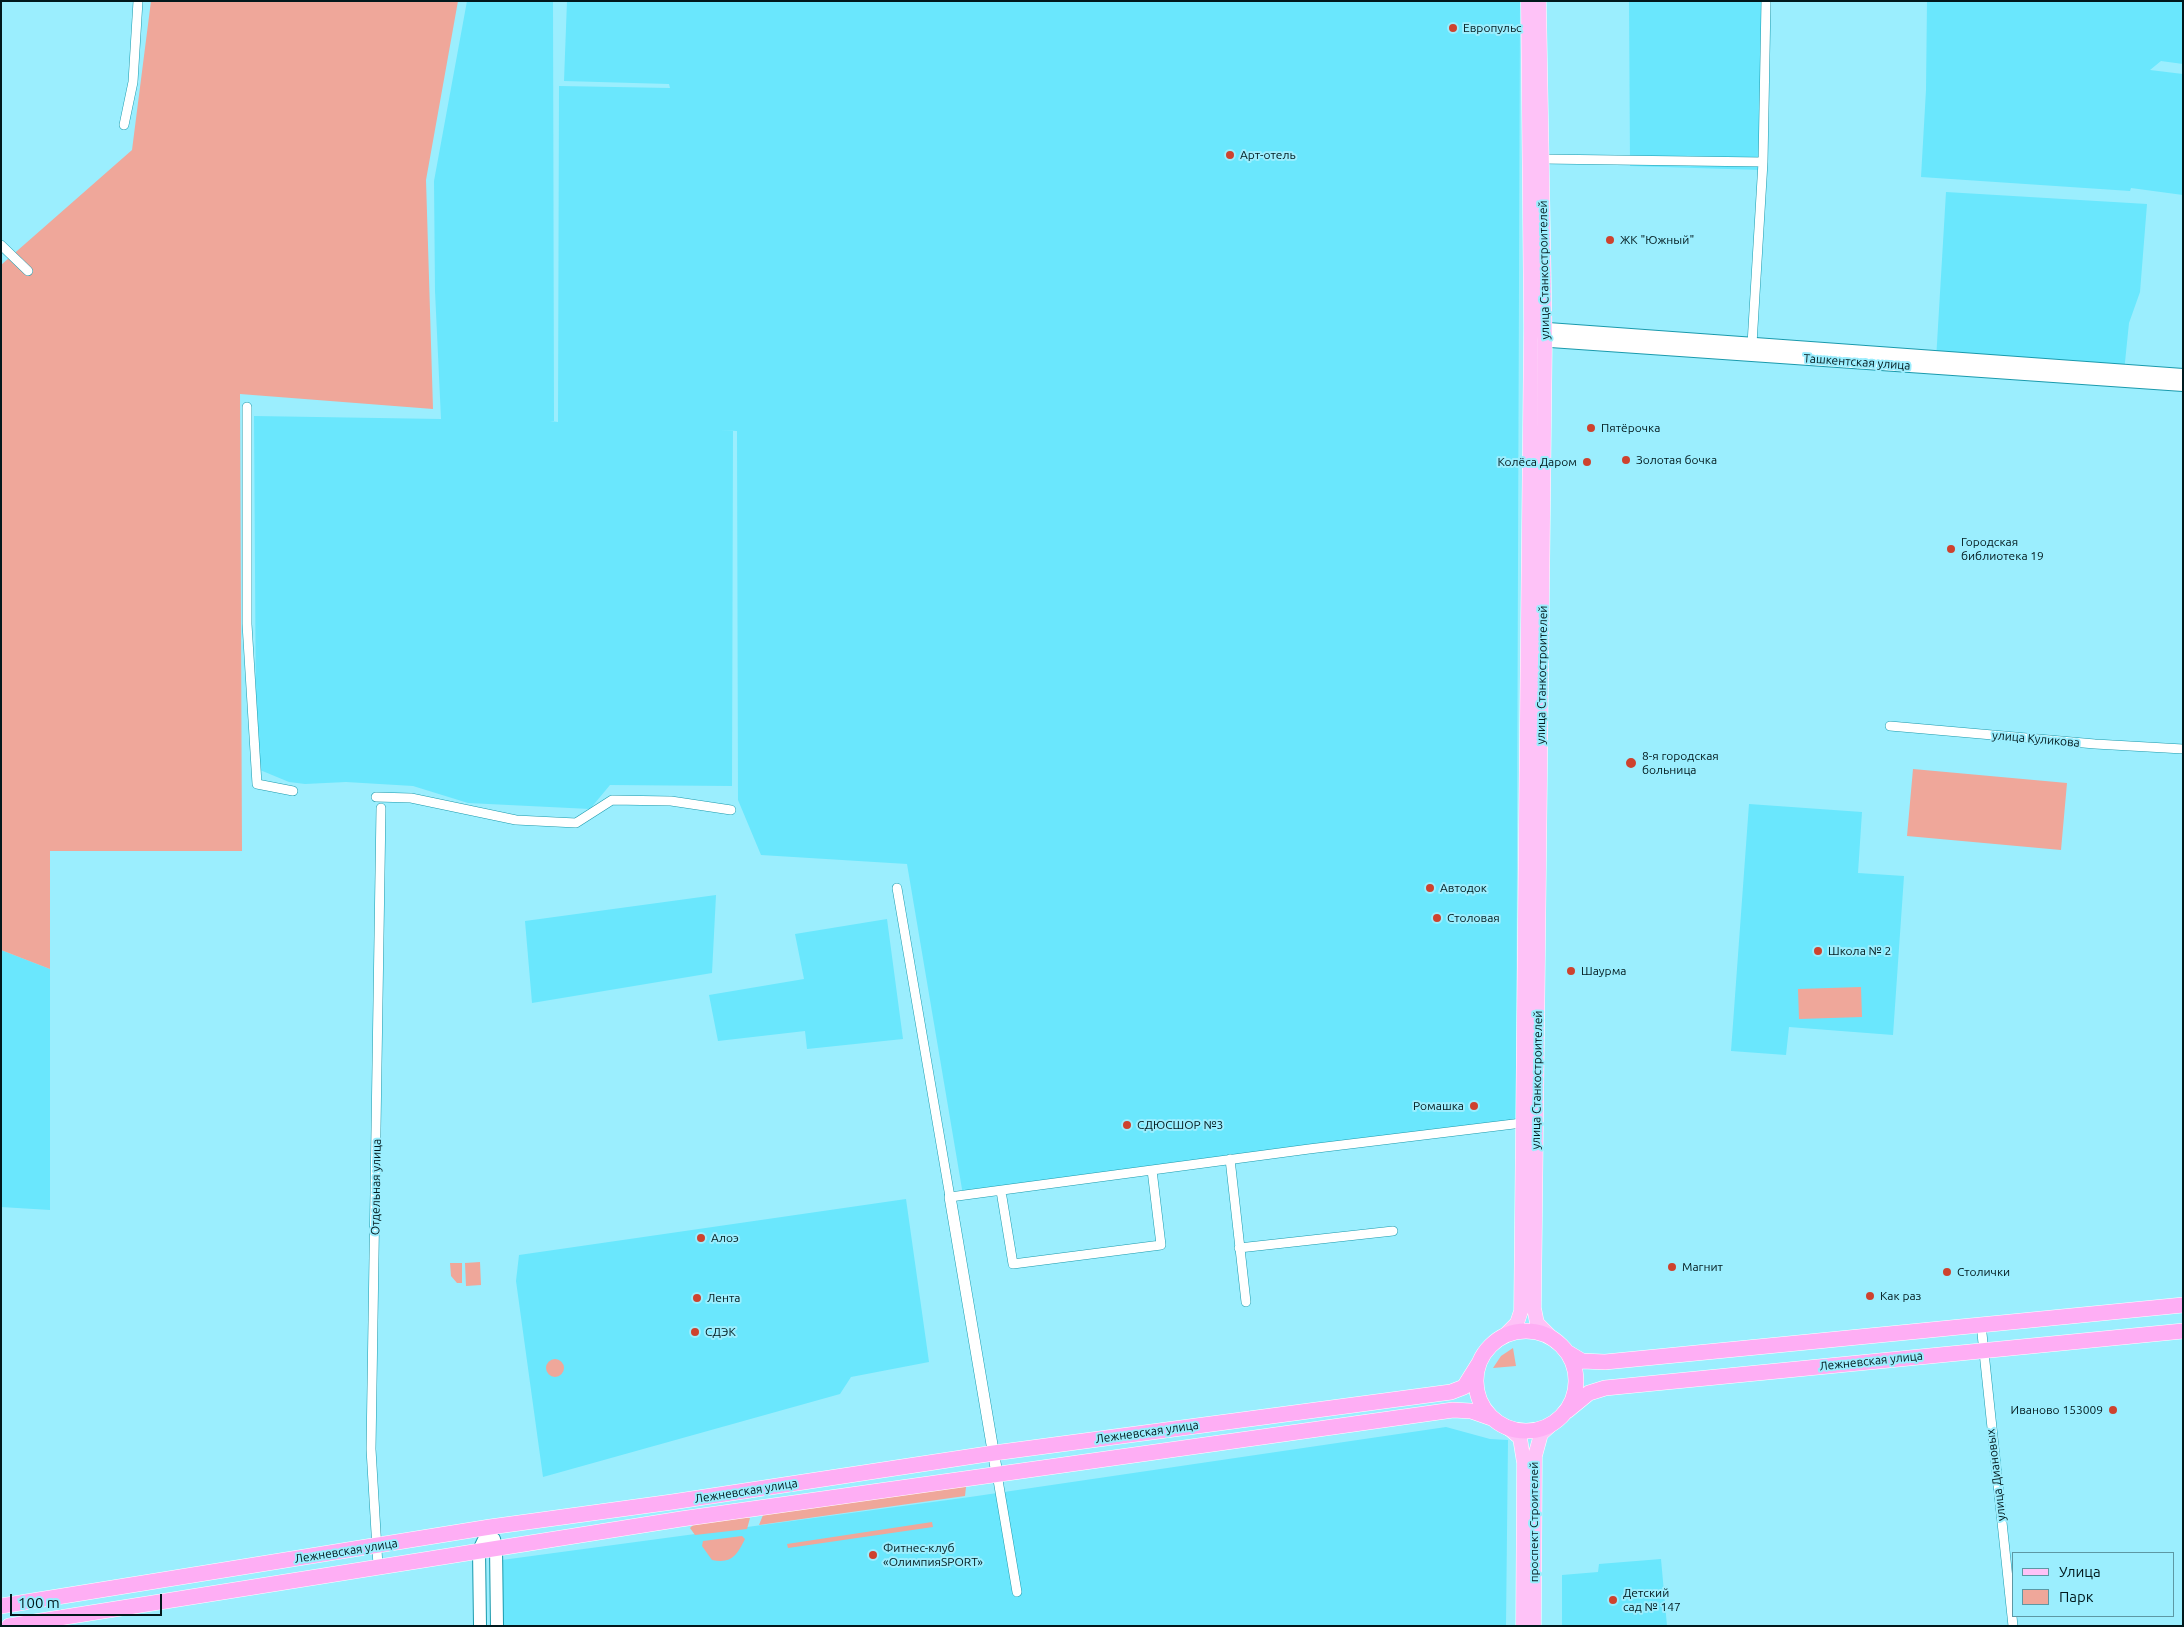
<!DOCTYPE html>
<meta charset="utf-8">
<style>
body{margin:0}
#map{position:relative;width:2184px;height:1627px;overflow:hidden;background:#9beefe;font-family:Ubuntu,sans-serif}
canvas{display:block}
.frame{position:absolute;inset:0;border:2px solid #01181c;pointer-events:none}
.legend{position:absolute;left:2012px;top:1552px;width:162px;height:65px;box-sizing:border-box;background:#9beefe;border:1px solid #5d98a4;margin:0;padding:6px 9px;list-style:none;font-size:15px;color:#01181c}
.legend li{display:flex;align-items:center;gap:10px;height:25px}
.legend b{width:25px;border:1px solid #5d98a4}
.scale{position:absolute;left:10px;top:1594px;width:152px;height:22px;box-sizing:border-box;border:2px solid #01181c;border-top:0;padding-left:6px;font-size:15px;line-height:18px;white-space:nowrap;color:#01181c;-webkit-text-stroke:4px #9beefe;paint-order:stroke}
</style>
<div id="map">
<canvas width="2184" height="1627"></canvas>
<div class="frame"></div>
<ul class="legend">
<li><b style="height:6px;background:#fec2f7"></b>Улица</li>
<li><b style="height:14px;background:#efa79a"></b>Парк</li>
</ul>
<div class="scale">100 m</div>
</div>
<script>
const c = document.querySelector('canvas').getContext('2d');
c.lineJoin = 'round';
function fill(path, color) {
  c.fillStyle = color;
  c.fill(path, 'evenodd');
}
function strokePath(path, color, width, dash) {
  c.strokeStyle = color;
  c.lineWidth = width;
  c.lineCap = dash ? 'butt' : 'round';
  c.setLineDash(dash || []);
  c.stroke(path);
}
function write(font, color, halo, rows, align = 'center') {
  c.font = font + ' Ubuntu,sans-serif';
  c.lineWidth = 4;
  c.setLineDash([]);
  c.textBaseline = 'middle';
  c.strokeStyle = halo;
  c.fillStyle = color;
  for (const [text, x, y, turn = 0] of rows) {
    c.save();
    c.translate(x, y);
    c.rotate((+turn || 0) * Math.PI / 180);
    c.textAlign = isNaN(turn) ? turn : align;
    if (halo) c.strokeText(text, 0, 0);
    c.fillText(text, 0, 0);
    c.restore();
  }
}
fill(new Path2D(`
 M467,1h86l1,420h-4l8,1 1,-336 111,2 -1,-4 -105,-3 3,-80h953l-4,1121 -553,73 -56,-331 -146,-9 -23,-55 -1,-369 -17,-1 13,1 -1,355 -122,-1 -20,24 -122,-6 -55,-17 -67,-4 -41,2 -16,-2 -29,-12 -4,-48 -2,-306 187,3 -6,-128 -1,-110z
 M1629,1h137l-5,169 -131,-4z
 M1927,1h256v63l-22,-3 -11,9 33,4v121l-52,-7 -1,3 -209,-14 5,-87z
 M1946,192l201,12 -7,88 -11,31 -5,49 -188,-12z
 M1749,804l113,8 -4,61 46,3 -11,159 -104,-8 -3,28 -55,-4z
 M716,895l-4,78 -180,30 -7,-82z
 M887,919l16,120 -96,10 -2,-18 -87,10 -9,-46 95,-16 -9,-45z
 M1,950l49,19v241l-49,-3z
 M906,1199l23,163 -78,15 -11,17 -297,83 -27,-196 3,-26z
 M1446,1427l44,12 18,1 -2,186h-1004v-66l468,-63z
 M1661,1559l6,67h-105v-51l36,-3 1,-8z`), '#6ae7fd');
fill(new Path2D(`
 M151,1h307l-32,179 7,229 -193,-15 2,457h-192v118l-49,-19v-685l131,-115z
 M1913,769l154,14 -6,67 -154,-14z
 M1861,987l1,30 -63,2 -1,-30z
 M480,1262l1,23 -15,1 -1,-23z
 M450,1263h12v20h-5l-6,-7z
 M1513,1348l3,18 -23,2 8,-12z
 M546 1368a9 9 0 1 1 18 0a9 9 0 1 1-18 0Z
 M963,1486l3,1 -1,9 -206,29 4,-10 4,-1z
 M747,1517l3,1 -3,11 -52,6 -5,-7 4,-4z
 M932,1522l1,5 -145,21 -1,-4z
 M742,1536l3,3c-8,16 -13,25 -33,21l-10,-14 1,-5z`), '#efa79a');
const minor = new Path2D(`
 M124,125l9,-43 5,-81
 M1542,159l221,3
 M1,245l27,26
 M1752,344l11,-182 3,-161
 M247,407v217l10,160 36,7
 M1890,726l205,18 88,5
 M376,797l35,1 105,22 60,3 36,-23 59,1 60,9
 M897,888l53,309 359,-48 213,-26
 M1230,1159l16,143
 M1001,1191l12,73 148,-19 -9,-75
 M1239,1248l154,-17
 M1981,1324l32,302
 M997,1474l20,118
 M378,1566l-7,-117 10,-641`);
const tertiary = new Path2D(`
 M950,1197l47,277`);
const secondary = new Path2D(`
 M1534,328l649,47
 M1536,340l647,45
 M494,1539l2,8 1,79
 M480,1626l-1,-76 11,-23`);
const primary = new Path2D(`
 M1539,1l6,339 -11,968 3,15 18,18
 M1506,1334l11,-11 4,-12 10,-983 -3,-327
 M1507,1427l13,11 4,25 -1,163
 M1534,1626l1,-170 6,-22 11,-10`);
const trunk = new Path2D(`
 M1476 1381a50 50 0 1 1 100 0a50 50 0 1 1-100 0Z
 M1567,1352l15,9 23,1 578,-57
 M1567,1411l22,-18 16,-5 578,-57
 M1,1606l489,-79 182,-25 322,-49 457,-61 13,-5 15,-24
 M9,1626l672,-107 772,-109 18,1 20,7`);
strokePath(minor, '#1a9aad', 10);
strokePath(tertiary, '#1a9aad', 12);
strokePath(secondary, '#1a9aad', 14);
strokePath(primary, '#fff', 15);
strokePath(trunk, '#fff', 16);
strokePath(minor, '#fff', 9);
strokePath(tertiary, '#fff', 11);
strokePath(secondary, '#fff', 12);
strokePath(primary, '#fec2f7', 14);
strokePath(trunk, '#feaef4', 15);
for (const [x, y, r, color] of [
 [1453,28,5,"#ce422e"],
 [1230,155,5,"#ce422e"],
 [1610,240,5,"#ce422e"],
 [1591,428,5,"#ce422e"],
 [1626,460,5,"#ce422e"],
 [1587,462,5,"#ce422e"],
 [1951,549,5,"#ce422e"],
 [1631,763,6,"#ce422e"],
 [1430,888,5,"#ce422e"],
 [1437,918,5,"#ce422e"],
 [1818,951,5,"#ce422e"],
 [1571,971,5,"#ce422e"],
 [1474,1106,5,"#ce422e"],
 [1127,1125,5,"#ce422e"],
 [701,1238,5,"#ce422e"],
 [1672,1267,5,"#ce422e"],
 [1947,1272,5,"#ce422e"],
 [1870,1296,5,"#ce422e"],
 [697,1298,5,"#ce422e"],
 [695,1332,5,"#ce422e"],
 [2113,1410,5,"#ce422e"],
 [873,1555,5,"#ce422e"],
 [1613,1600,5,"#ce422e"]
]) {
  const dot = new Path2D();
  dot.arc(x, y, r, 0, 2 * Math.PI);
  c.fillStyle = color;
  c.fill(dot);
  strokePath(dot, '#9beefe', 2);
}
write('12px', '#01181c', '#9beefe', [
 ["Европульс",1463,28],
 ["Арт-отель",1240,155],
 ["ЖК \"Южный\"",1620,240],
 ["Пятёрочка",1601,428],
 ["Золотая бочка",1636,460],
 ["Колёса Даром",1577,462,"right"],
 ["Городская",1961,542],
 ["библиотека 19",1961,556],
 ["8-я городская",1642,756],
 ["больница",1642,770],
 ["Автодок",1440,888],
 ["Столовая",1447,918],
 ["Школа № 2",1828,951],
 ["Шаурма",1581,971],
 ["Ромашка",1464,1106,"right"],
 ["СДЮСШОР №3",1137,1125],
 ["Алоэ",711,1238],
 ["Магнит",1682,1267],
 ["Столички",1957,1272],
 ["Как раз",1880,1296],
 ["Лента",707,1298],
 ["СДЭК",705,1332],
 ["Иваново 153009",2103,1410,"right"],
 ["Фитнес-клуб",883,1548],
 ["«ОлимпияSPORT»",883,1562],
 ["Детский",1623,1593],
 ["сад № 147",1623,1607]
], 'left');
write('12px', '#01181c', '#9beefe', [
 ["улица Станкостроителей",1544,270,-91],
 ["Ташкентская улица",1857,362,4],
 ["улица Станкостроителей",1542,675,-89],
 ["улица Куликова",2036,739,5],
 ["улица Станкостроителей",1537,1080,-89],
 ["Отдельная улица",376,1187,-89],
 ["Лежневская улица",1871,1361,-6],
 ["Лежневская улица",1147,1432,-8],
 ["улица Диановых",1996,1475,-97],
 ["Лежневская улица",746,1491,-9],
 ["проспект Строителей",1534,1522,-90],
 ["Лежневская улица",346,1551,-9]
]);
</script>
